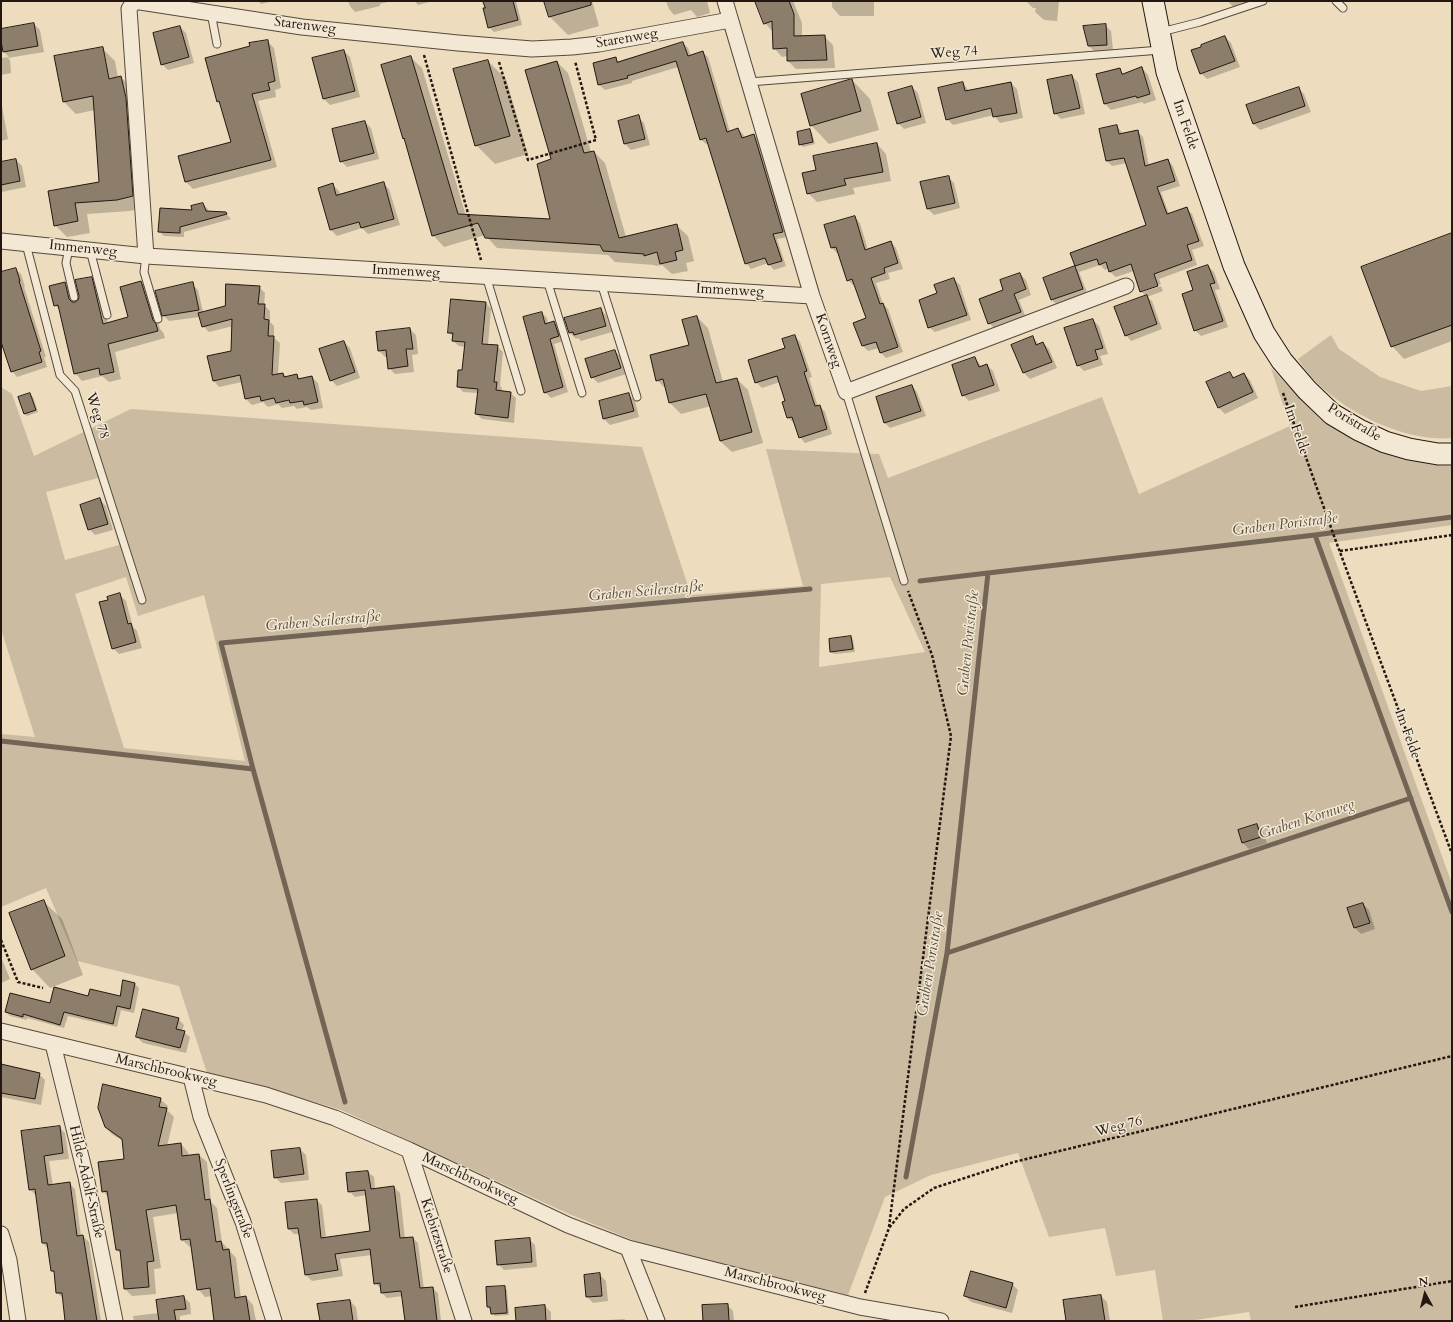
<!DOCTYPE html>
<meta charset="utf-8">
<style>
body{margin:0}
#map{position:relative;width:1453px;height:1322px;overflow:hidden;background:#eddcbd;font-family:Cardo,serif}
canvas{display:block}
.frame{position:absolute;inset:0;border:2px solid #231811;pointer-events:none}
.north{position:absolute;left:1405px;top:1274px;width:40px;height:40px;-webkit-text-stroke:3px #f3e8d4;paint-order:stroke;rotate:353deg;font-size:11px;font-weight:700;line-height:16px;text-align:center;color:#231811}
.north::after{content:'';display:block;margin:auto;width:14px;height:18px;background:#231811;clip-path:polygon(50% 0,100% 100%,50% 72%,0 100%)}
</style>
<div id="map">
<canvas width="1453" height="1322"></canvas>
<div class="frame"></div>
<div class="north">N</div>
</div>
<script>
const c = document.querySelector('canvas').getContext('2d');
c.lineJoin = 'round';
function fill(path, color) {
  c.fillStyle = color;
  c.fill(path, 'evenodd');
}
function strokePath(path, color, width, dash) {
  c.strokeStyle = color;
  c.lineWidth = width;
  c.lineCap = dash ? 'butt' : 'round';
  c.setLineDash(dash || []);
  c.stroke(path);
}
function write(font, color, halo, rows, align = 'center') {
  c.font = font + ' Cardo,serif';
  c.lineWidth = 3;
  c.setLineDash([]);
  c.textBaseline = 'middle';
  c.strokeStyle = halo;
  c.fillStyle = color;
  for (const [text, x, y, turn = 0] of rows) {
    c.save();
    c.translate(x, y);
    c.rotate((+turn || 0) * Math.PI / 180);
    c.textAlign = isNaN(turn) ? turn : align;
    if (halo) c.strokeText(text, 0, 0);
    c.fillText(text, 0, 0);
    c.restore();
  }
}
fill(new Path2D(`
 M1331,335l8,14 41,28 41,14 31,-5v52c-52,5 -127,-34 -154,-79z
 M1271,368l50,52 32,20 46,17 41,9h12v59l-123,18 123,341v437h-201l-2,-9 -61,9h-25l-8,-51 -39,6 -11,-48 -56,9 -31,-84 -87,22 -46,22 -37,98 -206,-51 -73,-30 -228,-104 -72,-22 -62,-15 -28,-87 -102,-25 -31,-73 -45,19v-173l34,3 -34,-108v-242l11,7 22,62 97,-47 511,38 49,148 112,-9 -37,-137 113,5 9,24 214,-81 37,97 151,-68zM98,478l21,67 -54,15 -19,-68zM126,577l12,39 66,-21 41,166 -121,-13 -49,-154zM890,577l35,75 -106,15 2,-83z`), '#cbbba0');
fill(new Path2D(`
 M258,1h15l-12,3z
 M348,1h43l-11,3v2l-25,6 -5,-6z
 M415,1h18l-15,4z
 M484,1h32l6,24 -28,7 -5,-5z
 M545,1h47l7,25 -31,9 -19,-19z
 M666,1h41l3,12 -13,4 -6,-7 -17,5 -5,-6z
 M757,1h36l9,22v14l22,-1 9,9 2,23 -39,1 -8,-8v-5l-6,1 -8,-9 -1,-16 -8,-9z
 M832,1h42v15h-34l-8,-9z
 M1026,1h33l-2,20 -13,-1 -9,-8 1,-4h-3z
 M1228,1h25l-19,7z
 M34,24l6,6 4,22 -36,6 2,2 1,13 -10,2v-17l8,-1 -5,-5 -3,-22z
 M1105,25l6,6 2,19 -18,2 -6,-6z
 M180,27l6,6 8,30 -26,7 -6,-6z
 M1225,37l6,6 9,24 -33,12 -6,-6 1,-25z
 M267,41l7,7 7,40 -6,2 1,7 -18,4 19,66 -84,22 -7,-7 -7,-25 53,-15 -11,-37 -3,-4z
 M683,43l5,5 3,8 11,-4 6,5 22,75 8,-3 5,5 2,4 8,-3 6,5 28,97 -10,2 9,27 -12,4 -6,-7 -17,6 -5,-6 -37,-120 -3,1 -6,-5 -22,-72 -46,14v2l-27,7 -6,-5 -5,-21 21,-6 4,4z
 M103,49l12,12 3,17 3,-1 12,12 11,119 -15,3 -42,3 3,19 -23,4 -12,-12 -6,-34 51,-9 -5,-72 -19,4 -12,-12z
 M344,51l6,6 10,40 -30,8 -6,-6z
 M410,57l12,11 44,148 86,4v-60l5,-98 11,11 23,79h3l11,11 21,74 50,-12 12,11 6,25 -8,2 2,8 -16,3 -10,-9 -6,1 -2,-1 -39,-3 -7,-7 -111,-7 -12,-13 -41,12 -11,-12 -27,-94 -2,-3 -22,-72z
 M488,61l18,18 22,75 -33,10 -19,-19z
 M1142,68l6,7 8,25 -12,4 -2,-2 -31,8 -6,-6 -8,-29 23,-4 4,3z
 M1072,76l6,6 7,32 -24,5 -6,-6z
 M852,80l18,19 9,31 -50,14 -18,-19z
 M963,83l6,8 42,-8 6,6 6,29 -23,5 -6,-8 -41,10 -6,-6z
 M912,87l6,6 8,30 -22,6 -6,-6z
 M1298,88l6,6 7,18 -51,18 -6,-6 -6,-19z
 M1,101l7,38 -7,2z
 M638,117l6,6 6,22 -19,5 -6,-6 -6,-22z
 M365,122l6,6 8,31 -32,8 -6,-6z
 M1117,126l6,8 14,-3 6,6 6,29 19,-6 5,6 7,20 -19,6 8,22 17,-6 6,6 12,32 -12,4 5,15 -38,14 2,5 -18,6v2l18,-6 2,5 -16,6 5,4 10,28 -31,12 -5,-6 20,-39 -5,-5 -7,-20 -18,6 -6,-5 -1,-4 -4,2 -5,-5 -21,7 9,23 -30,11 -6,-6 -8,-22 30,-11 3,3 -6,-17 76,-28 -20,-62 -15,3 -5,-5 -6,-31z
 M810,130l2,3 3,11 -12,3 -3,-3z
 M877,144l9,10 5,27 -38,7 2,6 -38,8 -9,-9z
 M16,160l6,6 4,21 -25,5v-29z
 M948,177l6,6 6,25 -26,7 -6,-6z
 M383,183l6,6 11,36 -32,9 -6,-6 -25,8 -6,-6 -12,-41 14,-4 6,6 1,4z
 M203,204l5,5 1,3 17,1 5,6 -47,13v5l-20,-1 -5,-5z
 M855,217l5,6 8,27 23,-8 5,6 7,21 -15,4 2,6 -14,4 7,21 5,5 15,43 -17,6 -5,-5 -2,-5 -11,3 -5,-5 -8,-23 12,-4 -11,-34h-3l-5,-5 -9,-27h-2l-5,-5z
 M1452,234v107l-48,18 -12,-13z
 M1208,266l6,6 6,17 -5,1 13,37 -27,9 -6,-6 -1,-39z
 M15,269l6,5 4,13h-1l22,70h-2l3,10 -30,10 -5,-6 -11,-32v-66z
 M1020,274l6,6 5,15 -12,5 7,18 -31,11 -6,-6 16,-33z
 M91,278l8,7 9,39 22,-6 11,-36 8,8 11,39 3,3 2,6 -50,14 6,27 -12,3 -7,-6 -20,5 -7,-8 -15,-63 -5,-5 10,-22 7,8 3,12 4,-2z
 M954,279l6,6 11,35 -36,12 -6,-5 10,-33z
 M192,284l6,6 5,22 23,-6 33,-19 6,6 -1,12 6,6v11l4,4v12l6,5 -2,32 5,-1 4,4 10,-3 4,5 11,-3 6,6 5,25 -12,2 -4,-3 -10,2 -3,-3 -12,2 -4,-4 -10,3 -5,-5 -11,3 -6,-6 -4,-17 -23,5 -5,-6 18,-29 1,-26 -24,6 -6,-6 -3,-9 -31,4 -6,-6z
 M452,300l34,3 5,6 -3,36 9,1 6,6 -3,34 2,2 -1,4 9,1 6,5 -2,25 -32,-4 -6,-5 2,-21 -15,-1 -5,-6 5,-15 2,-24 -6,-1 -6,-5 1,-4 -5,-4z
 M600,309l6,6 6,17 -31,9 -3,-3 -2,1 -6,-6z
 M542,313l5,5 1,6 6,-2 5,5 5,14 -10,3 14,48 -17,6 -6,-6z
 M697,317l11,11 15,54 14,-3 11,11 15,53 -31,9 -12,-11 -9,-35 -30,8 -11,-11 -3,-13 -10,-10 33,-35z
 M1093,320l6,6 9,28 -8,2 3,9 -19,6 -6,-6z
 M410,329l6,6 2,19 -6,1 2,17 -19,2 -6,-6 -2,-12 -2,1 -6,-6z
 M795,336l5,6 12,35 -3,1 9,29 2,-1 5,6 7,22 -27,9 -5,-6 -5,-14h-1l-6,-5 -2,-16 -6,-20 -18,6 -6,-6 30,-33z
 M1033,337l6,8 4,-2 6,6 8,19 -27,11 -6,-6 -11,-28z
 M344,342l6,6 10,30 -23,8 -6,-6z
 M615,351l6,6 5,17 -28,9 -6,-6z
 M975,358l7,9 5,-2 6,6 7,20 -31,10 -6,-6z
 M1229,373l6,5 9,-4 6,6 8,18 -33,16 -6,-6 -11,-25z
 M912,386l5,6 9,24 -36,12 -5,-5z
 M30,394l3,3 5,15 -11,4 -2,-2z
 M629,395l6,6 4,16 -29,8 -6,-6 -4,-17z
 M100,500l6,6 7,24 -18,5 -6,-6z
 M120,595l6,6 7,26 4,4 5,17 -23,6 -6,-6z
 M851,637l2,3 2,12 -21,2 -3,-2z
 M1257,825l6,6 4,12 -18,6 -6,-6z
 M43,901l19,18 21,56 -33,13 -18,-19z
 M1363,904l6,6 6,19 -14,5 -6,-6 -6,-20z
 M1,957l9,22 -9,4z
 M124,982l11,2 4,4 -5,25 -13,-3 -4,17 -49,-11 -4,12 -37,-10v2l-17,-4 -4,-4 83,-14 32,-1z
 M178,1019l6,6 -2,6 8,6 -4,16 -43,-10 -6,-6z
 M1,1066l38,8 6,6 -4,25 -40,-8z
 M160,1099l8,7 -1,4 7,7 -7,29 14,-2 7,8 1,4 10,-1 8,7 4,40 6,6 5,34 14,16 5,40 5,-1 7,8 3,16h-41l-3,-25 -7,1 -7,-8 -6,-42h-2l-8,-7 -4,-27 -25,4 8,51 -7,1 2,25 -24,2 -7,-7 -4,-35 -4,-4 -8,-53 -6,-6 23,-31 -3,-19 -10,-6 -8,-8z
 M59,1127l6,6 4,26 -20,2 4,25 16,-3 6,6 6,47h2l6,6 12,79h-35l-3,-23 -6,-5 -2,-19 -3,-3 -4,-22 -5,-6 -7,-48 -6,-5 -8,-58z
 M300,1149l6,6 3,25 -28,3 -6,-6z
 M368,1172l6,5 1,12 19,-2 6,6 5,46 8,-1 5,5 6,46 8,-1 6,5 3,28h-35l-3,-25 -16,2 -5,-5 -1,-4 -6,-6 -3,-28 -32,4 3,17 -31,5 -6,-6 -6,-41h-6l-5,-5 27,-29 6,5 4,33 45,-6 -5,-37 -11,2 -6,-6z
 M529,1239l6,6 2,22 -33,3 -6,-6z
 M600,1275l6,6 2,20 -15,2 -6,-6z
 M1012,1284l6,6 -6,23 -41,-11 -6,-6z
 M504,1287l3,3 2,25 -14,1 -7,-9z
 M1101,1296l6,6 3,19h-43z
 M184,1297l6,6 1,11 -11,2v5h-46l-1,-5 26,-3z
 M350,1301l6,6 2,14h-37z
 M727,1305l6,6 1,10h-30z
 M545,1306l6,6v9h-34z
 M624,1319l3,2h-19v-1z`), '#0003');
strokePath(new Path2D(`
 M1315,535l137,377
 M920,581l68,-8
 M1,741l252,28 -32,-126 589,-54
 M253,769l92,333
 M947,953l464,-155
 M906,1177l41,-224 41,-380 327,-38 137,-18`), '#736555', 5);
const building = new Path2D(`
 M483,1h30l5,19 -30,8 -5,-20h2z
 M544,1h47v4l-42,12z
 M755,1h34l5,13v22l31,-1 2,25 -40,1v-13l-14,1 -1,-28 -8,3z
 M34,23l4,23 -35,6 -2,-11v-12z
 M1106,24l1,21 -19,1 -5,-20z
 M180,26l9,31 -28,8 -8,-32z
 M1225,36l10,25 -35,13 -9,-24 10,-3v-2z
 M268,40l7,41 -7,2 2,7 -18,4 19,66 -86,22 -7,-26 53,-14 -12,-41 -2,1 -12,-44 45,-12 -1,-3z
 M683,42l5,14 15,-5 24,81 11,-4 4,10 12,-4 29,98 -10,2 9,27 -14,4 -3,-7 -20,6 -39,-126 -6,2 -24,-79 -49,15 1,2 -30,7 -5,-22 23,-6 1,5z
 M103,47l6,32 12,-3 5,22 7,98 -16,4 -42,3 3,18 -24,5 -6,-35 51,-9 -6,-86 -30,6 -9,-46z
 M344,50l11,41 -32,8 -11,-41z
 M411,56l47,158 92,5 -13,-55 14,-5 -26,-89 32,-9 27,92 10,-2 25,87 58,-14 6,26 -8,2 2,8 -17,4 -3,-12 -13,4v-2l-41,-3 -3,-6 -115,-7 -7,-15 -46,13 -28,-98 -1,1 -22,-74z
 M488,60l22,76 -35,10 -22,-77z
 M1142,67l8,27 -13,4 -1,-2 -32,8 -8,-30 24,-6 2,6z
 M1072,75l8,33 -26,6 -7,-34z
 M852,79l9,32 -51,15 -9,-32z
 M963,82l2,9 46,-9 6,31 -24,4 -2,-9 -45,12 -8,-32z
 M912,86l9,31 -24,7 -9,-31z
 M1299,87l6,19 -52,18 -7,-19z
 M639,115l6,24 -21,5 -6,-23z
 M365,121l9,32 -34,9 -8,-33z
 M1117,125l2,9 19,-4 7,36 23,-7 7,22 -18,6 10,27 20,-7 12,34 -12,4 5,15 -38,14 4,12 -18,6 -9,-28 -22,8 -3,-10 -7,3 -2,-6 -22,7 -5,-13 76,-28 -22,-67 -18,3 -7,-32z
 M810,129l3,13 -14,3 -2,-13z
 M877,143l6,29 -39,7 2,6 -39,9 -5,-21 14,-3 -3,-14z
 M16,159l4,22 -19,4v-23z
 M949,176l6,27 -28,6 -7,-27z
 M384,182l10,37 -33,9 -2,-6 -29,8 -12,-42 15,-5 3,12z
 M203,203l3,8 20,1 1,2 -47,13v6l-22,-1 2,-24 32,2 -1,-4z
 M855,216l10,34 26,-9 7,22 -14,5 1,5 -14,5 9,26 3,-1 15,44 -18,6 -4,-11 -14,4 -9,-23 13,-5 -14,-39 -5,2 -11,-34 -5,1 -7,-23z
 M1452,233v92l-61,22 -30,-80z
 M1208,265l7,18 -5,1 13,37 -29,10 -12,-37 11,-4 -6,-18z
 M1075,266l8,23 -32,11 -8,-22z
 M16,268l4,13h-1l22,70 -2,1 3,10 -31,10 -10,-30v-70z
 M1020,273l6,16 -12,5 7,18 -33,12 -9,-25 24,-9 -3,-10z
 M92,277l11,47 25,-7 -8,-30 21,-6 12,39 3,4 2,7 -50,13 6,28 -14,3 -1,-7 -25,6 -16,-69 -4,1 -5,-20 16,-4 4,17 3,3h3l3,-2 1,-4 -4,-16z
 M954,278l13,37 -39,13 -9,-28 18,-7 -3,-8z
 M193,282l6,28 -37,6 -7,-25z
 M226,284l34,2 -2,18h7l-1,15 5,1 -1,16h6l-2,39 11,-2 1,4 13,-3 1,5 14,-3 6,26 -14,3 -1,-4 -13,2 -1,-3 -13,3 -2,-5 -13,3 -1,-5 -15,3 -5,-24 -27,6 -6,-25 24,-5 1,-32 -30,8 -4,-14 27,-7z
 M1147,295l10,29 -32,12 -11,-29z
 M451,299l35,3 -4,42 16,1 -4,37h3l-1,8 15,2 -3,26 -33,-4 3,-25 -21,-2 1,-17h4l3,-28 -13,-1 1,-8h-5z
 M601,308l5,18 -32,9 -1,-3 -4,1 -5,-15z
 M542,312l3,12 9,-3 5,15 -9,3 13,48 -19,6 -21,-76z
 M697,316l19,67 21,-5 15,54 -32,9 -14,-47 -37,9 -6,-24 -7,2 -6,-26 39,-10 -7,-25z
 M1093,319l10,29 -8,2 3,9 -21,7 -13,-38z
 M410,328l3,21h-7l2,17 -20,3 -2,-19 -8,1 -2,-19z
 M795,335l12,36 -3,1 11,34 5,-1 7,24 -28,9 -7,-21 -5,1 -5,-16 3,-1 -8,-25 -22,7 -7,-23 37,-12 -3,-9z
 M1033,336l3,9 7,-3 9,20 -29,11 -12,-28z
 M344,341l11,31 -25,9 -11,-32z
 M615,350l6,18 -30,10 -6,-19z
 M975,357l4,10 8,-3 7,21 -32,11 -10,-31z
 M1230,372l3,6 11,-5 9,19 -35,16 -12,-26z
 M912,385l9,26 -37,12 -8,-26z
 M30,393l6,17 -12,4 -6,-17z
 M629,393l5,18 -31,8 -4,-18z
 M100,498l8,26 -20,6 -8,-25z
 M120,593l8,31 3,-1 5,19 -24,7 -13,-47 9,-2 -1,-3z
 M851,636l2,13 -23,3 -1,-13z
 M1257,824l4,13 -19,6 -4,-13z
 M44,900l21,56 -34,14 -22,-57z
 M1363,903l7,20 -16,5 -7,-20z
 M123,980l12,3 -5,26 -13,-3 -4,18 -49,-12 -4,13 -37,-11v3l-18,-5 5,-19 40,10 4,-16 34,9 2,-7 30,7z
 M143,1009l36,9 -3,11 9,2 -5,17 -44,-11z
 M1,1064l39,9 -5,26 -34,-6z
 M103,1084l58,14 -2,9 8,1 -9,38 23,-3 1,13 17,-2 6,46 5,-1 6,43 5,-1 2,9 6,-1 6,49 11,-2 4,25h-36l-4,-33 -13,2 -7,-51 -9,1 -5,-35 -30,5 8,51 -7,1 2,25 -25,2 -4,-39h-4l-9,-59 -5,1 -4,-30 26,-3 -2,-20 -17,-12 -7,-19z
 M60,1126l3,27 -19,3 4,29 22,-3 7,54 6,-1 14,86h-32l-3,-28h-6l-2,-22h-3l-4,-28h-5l-7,-54 -6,1 -8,-59z
 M300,1148l4,26 -30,4 -3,-27z
 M368,1171l3,18 23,-3 6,52 13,-1 7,51 13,-1 4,34h-32l-4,-30 -20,2 -1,-10 -6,1 -4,-35 -35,5 3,16 -33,5 -7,-47 -10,1 -3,-27 32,-3 4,39 49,-7 -5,-41 -17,2 -2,-19z
 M530,1238l2,24 -35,3 -2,-24z
 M971,1271l42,12 -7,25 -42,-12z
 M600,1273l2,23 -16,1 -2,-22z
 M505,1286l2,27 -16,1 -1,-7h-3l-1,-20z
 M1101,1295l4,26h-39l-3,-21z
 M184,1296l2,13 -12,1 2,11h-17l-3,-21z
 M350,1300l3,21h-33l-3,-17z
 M728,1304l1,17h-26l-1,-16z
 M545,1305l1,16h-30l-1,-13z`);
fill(building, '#8c7e6a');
strokePath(building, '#231811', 1);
const lane = new Path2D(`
 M1336,1l7,7
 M211,13l6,31
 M1161,32l39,-10 63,-21
 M749,82l412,-32
 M26,244l34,131 15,16 67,209
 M69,248l-3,15 8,34
 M90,250l17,65
 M146,256l-2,16 14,47
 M486,276l35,115
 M547,280l35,113
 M601,283l36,114
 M846,392l58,189`);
const street = new Path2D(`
 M725,1l87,295 34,96 280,-106
 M1,241l145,15 666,40
 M146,256l-17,-247 5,-8 168,26 156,16 74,6 40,-2 27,-3 131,-24
 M1,1031l265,64 69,23 74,32 159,75 60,23 232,59 81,14
 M53,1044l33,133 29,144
 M191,1077l10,40 42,105 31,99
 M409,1150l55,171
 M1,1234l8,26 9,61
 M628,1248l29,73`);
const secondary = new Path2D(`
 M1153,1l14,71 67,194 30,67 18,28 25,29 25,24 27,16 26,12 24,7 29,5h14`);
strokePath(lane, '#56493c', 9);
strokePath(street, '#56493c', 17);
strokePath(secondary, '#231811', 23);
strokePath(new Path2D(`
 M424,55l57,205
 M499,62l29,98 68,-20 -21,-79
 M1283,393l51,143 118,318
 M1340,551l112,-16
 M1,940l17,42 25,6
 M889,1227l62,-491 -19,-81 -24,-64
 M865,1293l24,-65 15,-19 30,-21 80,-26 438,-106
 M1295,1307l157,-26`), '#231811', 2.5, [3, 2]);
strokePath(lane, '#f3e8d4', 7);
strokePath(street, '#f3e8d4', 15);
strokePath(secondary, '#f3e8d4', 21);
write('14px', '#231811', '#f3e8d4', [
 ["Starenweg",305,26,7],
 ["Starenweg",627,39,-10],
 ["Weg 74",954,53,-4],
 ["Im Felde",1185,125,71],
 ["Immenweg",83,249,6],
 ["Immenweg",406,272,3],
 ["Immenweg",730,291,3],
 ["Kornweg",828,341,71],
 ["Weg 78",97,416,72],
 ["Poristraße",1354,423,31],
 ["Im Felde",1296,430,71],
 ["Im Felde",1407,734,70],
 ["Marschbrookweg",166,1071,13],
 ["Weg 76",1119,1127,-14],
 ["Marschbrookweg",470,1179,25],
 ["Hilde-Adolf-Straße",86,1182,77],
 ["Sperlingstraße",233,1199,69],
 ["Kiebitzstraße",436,1236,72],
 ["Marschbrookweg",775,1285,14]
]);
write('italic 15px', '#584c3f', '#f3e8d4', [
 ["Graben Poristraße",1285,525,-7],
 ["Graben Seilerstraße",646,592,-5],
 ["Graben Seilerstraße",323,622,-5],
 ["Graben Poristraße",969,643,-84],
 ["Graben Kornweg",1307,820,-18],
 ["Graben Poristraße",931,964,-81]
]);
</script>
